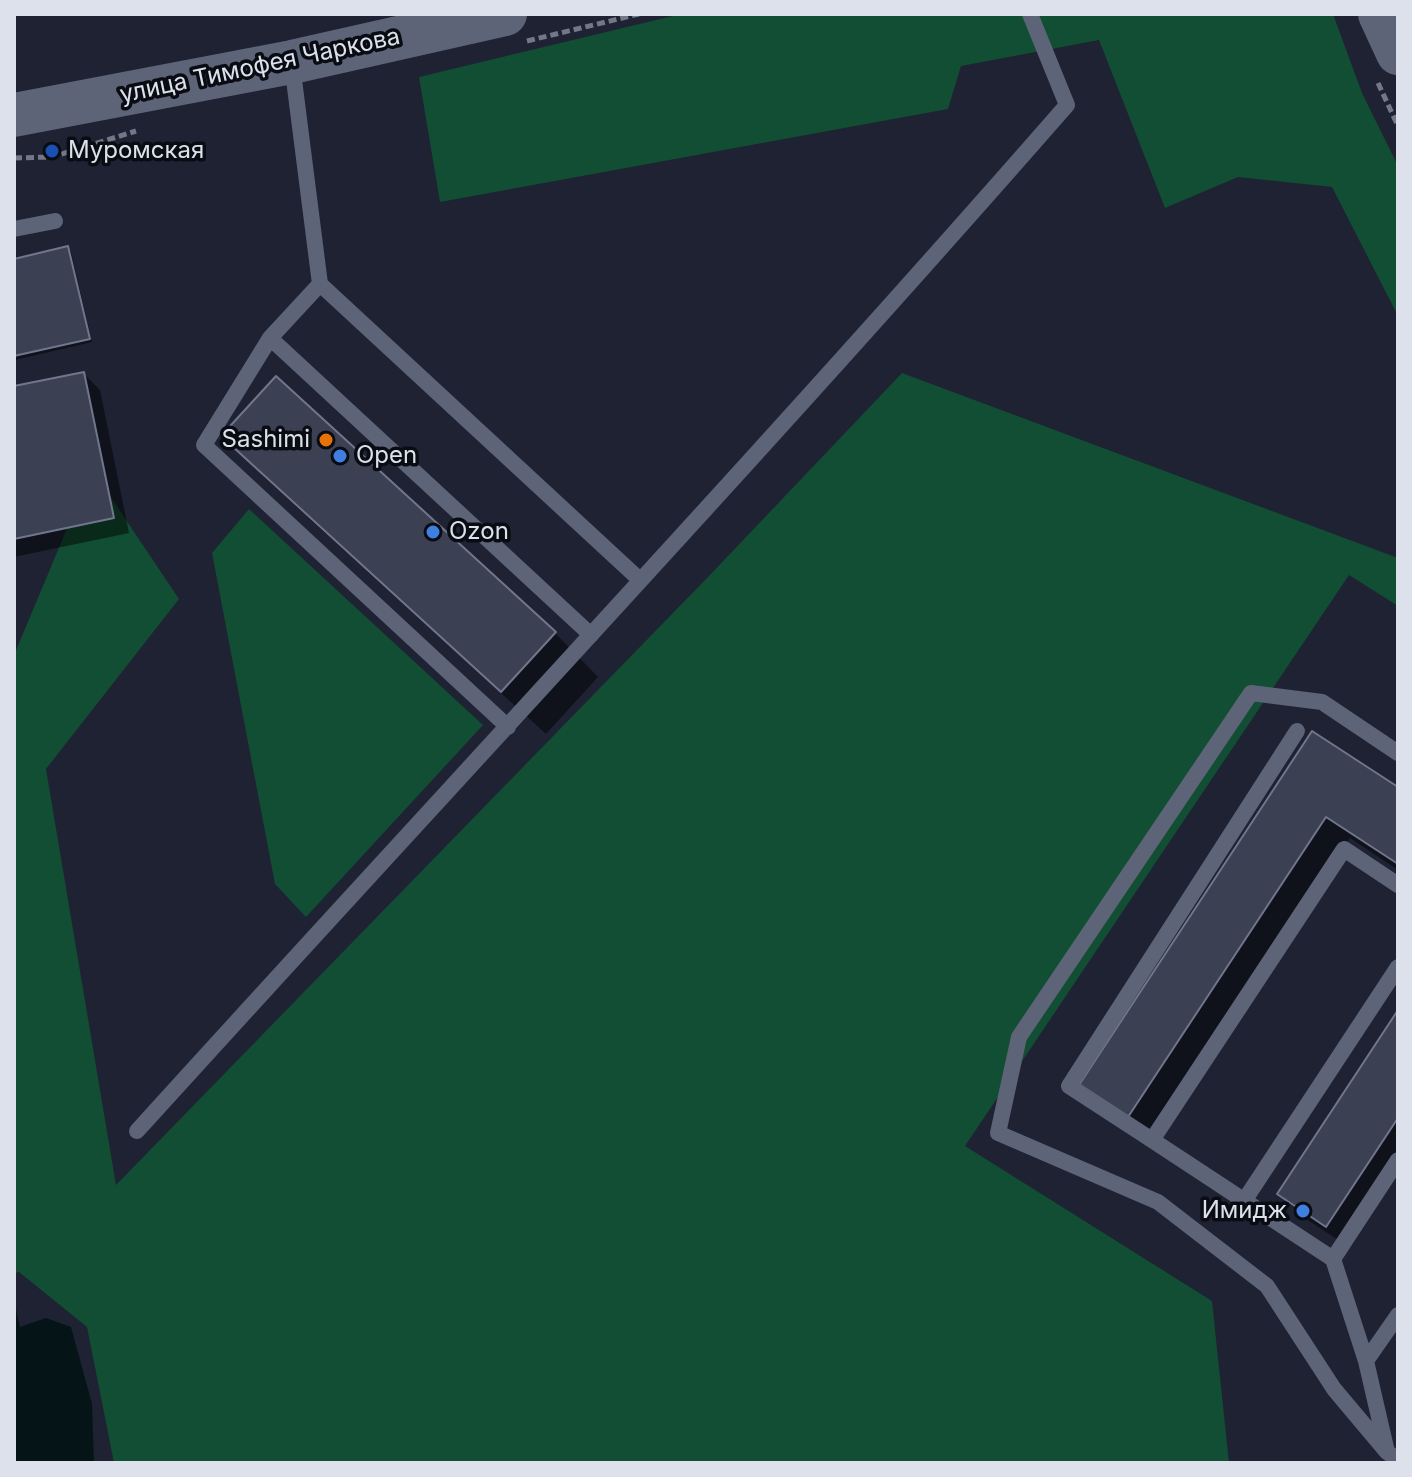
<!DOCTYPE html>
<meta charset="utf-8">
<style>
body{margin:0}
#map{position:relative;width:1412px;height:1477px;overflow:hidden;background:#1e2233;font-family:Inter,sans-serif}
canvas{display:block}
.frame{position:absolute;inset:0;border:16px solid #dde1ec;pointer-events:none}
</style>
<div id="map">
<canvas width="1412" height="1477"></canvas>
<div class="frame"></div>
</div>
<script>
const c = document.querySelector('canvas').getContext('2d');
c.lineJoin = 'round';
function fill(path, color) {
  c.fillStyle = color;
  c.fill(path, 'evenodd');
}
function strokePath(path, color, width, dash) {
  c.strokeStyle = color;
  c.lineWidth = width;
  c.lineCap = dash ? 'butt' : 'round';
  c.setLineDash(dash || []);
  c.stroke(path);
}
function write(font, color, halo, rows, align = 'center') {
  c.font = font + ' Inter,sans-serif';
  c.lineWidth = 7;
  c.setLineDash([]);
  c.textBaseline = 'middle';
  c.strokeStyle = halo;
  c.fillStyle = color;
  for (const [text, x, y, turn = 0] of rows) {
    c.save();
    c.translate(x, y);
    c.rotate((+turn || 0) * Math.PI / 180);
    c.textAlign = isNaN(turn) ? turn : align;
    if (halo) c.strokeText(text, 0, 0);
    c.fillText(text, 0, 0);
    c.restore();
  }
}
fill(new Path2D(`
 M681,14h652l29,79 36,73v150l-66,-129 -94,-10 -73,31 -66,-168 -138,26 -13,43 -508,93 -21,-125z
 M902,373l496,185v48l-49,-31 -384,571 247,155 17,162h-1115l-27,-136 -68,-55 -5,1v-618l78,-186 87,130 -133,170 70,416 592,-608z
 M249,509l234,216 -177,192 -31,-33 -63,-331z`), '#114e33');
fill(new Path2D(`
 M14,1301l6,26 26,-9 25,9 21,77 2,59h-80z`), '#051416');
fill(new Path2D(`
 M68,248l3,3 21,91 -77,18 -1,-99z
 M84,374l16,16 29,143 -115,24v-169z
 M224,436l331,197 43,44 -52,57 -279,-254z
 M1313,733l85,56v81l-48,-32 -198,301 -48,-31z
 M1398,1014v161l-48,73 -47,-31 -23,-23z`), '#0007');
const building = new Path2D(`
 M68,246l22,93 -76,17v-97z
 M84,372l30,146 -100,21v-153z
 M276,376l280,256 -55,60 -280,-256z
 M1312,731l86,56v77l-72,-47 -198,300 -49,-32z
 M1398,1010v108l-72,109 -49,-33z`);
fill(building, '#3b4053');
strokePath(building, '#70768b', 2);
strokePath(new Path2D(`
 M527,41l112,-27
 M1378,83l20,43
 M14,158l38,-1 84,-26`), '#747886', 5, [8, 4]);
strokePath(new Path2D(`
 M292,64l28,220 320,296
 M14,229l41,-8
 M320,284l-50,54 -66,107 304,282
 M270,338l321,297
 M1398,885l-54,-36 -192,291 181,119 33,102 21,91 11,8
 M137,1131c310,-342 626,-678 930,-1026l-37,-91
 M1152,1140l-83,-54 228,-355
 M1244,1201l154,-234
 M1333,1259l65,-99
 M1366,1361l32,-46
 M1387,1452l-53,-63 -67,-103 -109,-84 -160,-69 21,-96 232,-344 71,9 76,51`), '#5e6478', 16);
strokePath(new Path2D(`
 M1380,14l18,39
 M14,115l278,-53 213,-48`), '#5e6478', 44);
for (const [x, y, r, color] of [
 [52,151,8,"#1a4fb4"],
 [326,440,8,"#e8710a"],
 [340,456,8,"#3f7fe0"],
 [433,532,8,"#3f7fe0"],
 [1303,1211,8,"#3f7fe0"]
]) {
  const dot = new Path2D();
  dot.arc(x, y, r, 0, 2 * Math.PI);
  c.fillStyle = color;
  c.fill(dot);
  strokePath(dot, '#0a0c13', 3);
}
write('24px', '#dde1ec', '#0a0c13', [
 ["улица Тимофея Чаркова",260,66,-12]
]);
write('24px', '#dde1ec', '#0a0c13', [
 ["Муромская",68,151],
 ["Sashimi",310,440,"right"],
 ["Open",356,456],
 ["Ozon",449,532],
 ["Имидж",1287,1211,"right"]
], 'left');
</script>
